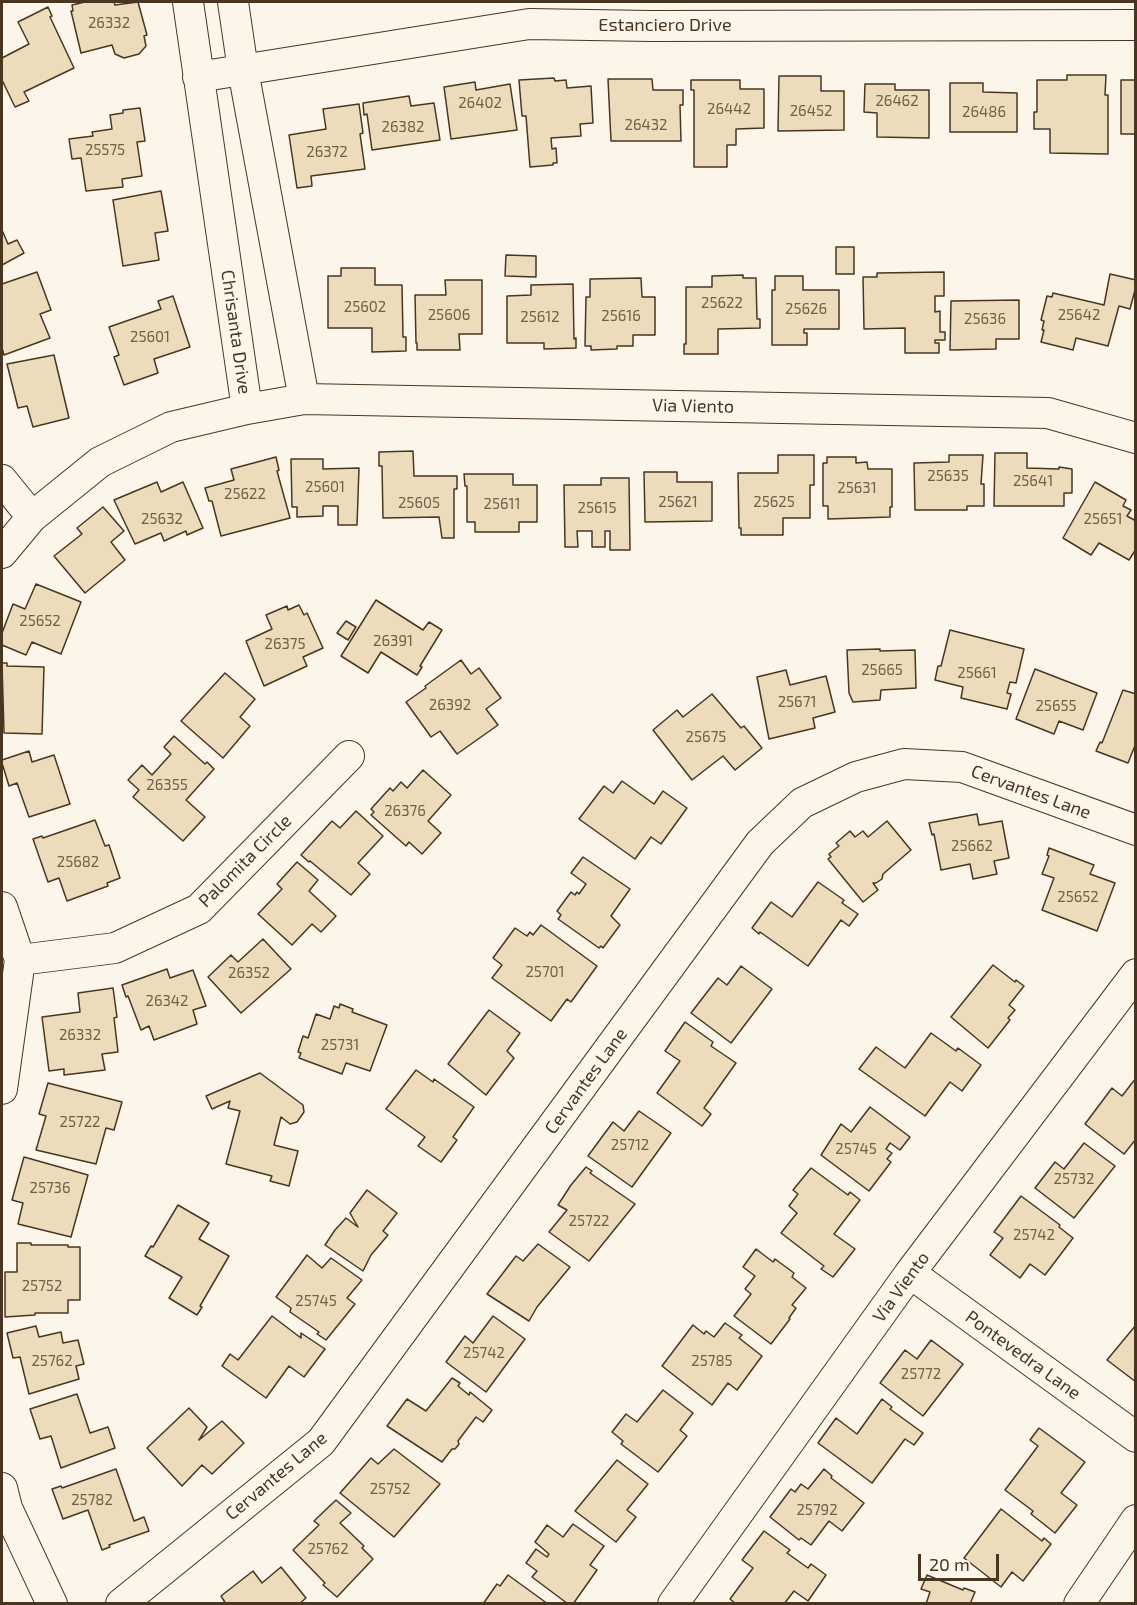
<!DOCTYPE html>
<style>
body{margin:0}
#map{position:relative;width:1137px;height:1605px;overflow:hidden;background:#fbf6e9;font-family:"Exo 2",sans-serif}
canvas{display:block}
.frame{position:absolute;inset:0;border:3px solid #4a3520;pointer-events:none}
.scale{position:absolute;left:918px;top:1554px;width:81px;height:27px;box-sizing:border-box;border:3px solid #4a3520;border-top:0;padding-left:8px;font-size:18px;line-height:21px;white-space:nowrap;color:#4a3520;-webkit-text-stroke:4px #fbf6e9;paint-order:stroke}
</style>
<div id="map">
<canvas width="1137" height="1605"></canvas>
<div class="frame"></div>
<div class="scale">20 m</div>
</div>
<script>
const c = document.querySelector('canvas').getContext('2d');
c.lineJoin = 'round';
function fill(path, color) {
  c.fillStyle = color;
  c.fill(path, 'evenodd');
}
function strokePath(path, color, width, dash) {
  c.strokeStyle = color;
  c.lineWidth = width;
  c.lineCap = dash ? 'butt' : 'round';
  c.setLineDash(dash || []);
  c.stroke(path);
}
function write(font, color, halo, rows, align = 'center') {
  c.font = font + ' "Exo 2",sans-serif';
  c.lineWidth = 4.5;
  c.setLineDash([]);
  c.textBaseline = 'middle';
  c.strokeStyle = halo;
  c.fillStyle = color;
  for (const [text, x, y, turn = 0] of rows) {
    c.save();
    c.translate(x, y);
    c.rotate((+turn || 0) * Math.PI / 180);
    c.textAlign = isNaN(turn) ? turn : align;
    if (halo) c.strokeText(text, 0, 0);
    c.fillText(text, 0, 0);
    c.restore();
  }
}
const building = new Path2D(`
 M85,2h29l1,3 23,-3 9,33 -3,1 2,10 -7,8 -15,4 -9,-4 -3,-9 -31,8 -10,-42h2l-1,-6z
 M48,7l4,9 -2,1 24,51 -50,24 5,9 -14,6 -13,-27v-22l27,-14 -11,-22z
 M1067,75h39l-1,20h3v59l-58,-1v-24h-16v-17h3v-32h30z
 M779,76h42v15h23v39l-66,1z
 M554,78l1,3 11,-1 1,8 24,-2 2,37 -13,1 1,12 -30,2 1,11 4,-1 1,15h-4v2l-23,2 -4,-51h-4l-3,-36z
 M608,79h44l1,11h30v15h-3l1,36h-70z
 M691,80h49v9h24v39l-28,1v16h-9v22h-33v-77h-3z
 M1121,80h15v54h-15z
 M475,82l1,8 34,-6 7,46 -66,9 -7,-52z
 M950,83h33v9l34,1v39h-67z
 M865,84h30v6h34v48l-52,-1v-24l-13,-1z
 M409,96l2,10 23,-3 6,37 -68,10 -5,-36 -3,1 -1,-12z
 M359,104l4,29 -3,1 5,35 -54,7 1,10 -15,2 -8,-53 37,-6 -3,-20z
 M140,108l5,33 -8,1 5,34 -20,3 1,8 -37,4 -5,-33 -9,1 -3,-20 24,-3 -1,-4 20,-3 -2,-14 13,-2v-3z
 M161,191l7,40 -13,2 4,27 -36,6 -10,-66z
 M2,230l6,14 9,-4 7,13 -22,12z
 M836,247h18v27h-18z
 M506,255l30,1v21l-31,-1z
 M341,268h34v17h27l1,52h3v14l-34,1v-24h-44v-52h13z
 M37,272l14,38 -11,4 10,24 -46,17 -2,-7v-64z
 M944,272v24h-9v16l5,-1v21h5v8h-10v3h4v10h-34v-25l-41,1 -1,-52h14v-4z
 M1110,274l26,6v6l-6,23 -11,-3 -11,40 -32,-8 -3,12 -32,-8 3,-12h-2l2,-9 -3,-1 6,-24 5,1 1,-4 51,12z
 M743,275v3h13l1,41h3v9l-42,1v25h-34v-10h2v-57h26v-11z
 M775,276h28v14h36v39h-35v4h3v12h-35v-55h3z
 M641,278l1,19h13v38h-22v11h-16v3l-26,1v-4h-6l1,-49h4v-18z
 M445,280h37v54h-23l1,16h-43v-7h-1l-1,-48h31z
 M573,284l1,55 2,-1v10l-32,1v-6h-37v-47l24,-1v-10z
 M173,296l17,51 -36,12 4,14 -34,12 -10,-28 5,-2 -10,-28 52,-18 -3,-8z
 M1019,300v39h-23v10l-46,1 1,-49z
 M54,355l15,63 -36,9 -6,-21 -9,2 -11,-44z
 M413,451l1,25h43v13h-3v49h-12l-3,-21 -56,1 -1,-52h-3v-14z
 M995,453h32v15l32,1v-2l13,2v24h-8v13h-70z
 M778,455h36v30h-4v33h-27v17h-42v-7h-2l-1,-55h40z
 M949,455h34l-2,29h3v22h-17v4h-52l-1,-47 35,-1z
 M276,457l3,13 -2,1 13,47 -69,18 -9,-35h-3l-4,-13 29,-8 -3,-11z
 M827,457h29v6l11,-1 1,7h24v38h-2v10l-62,2v-13h-5v-43h4z
 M291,459h32v10l36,-1 -2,57h-19v-19h-15v10l-26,1v-10h-5z
 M644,472h33v10h35v39l-67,1z
 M464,474h49v11h24v37h-18v10h-44v-10h-8v-36h-2z
 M601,478h28l1,72h-20v-19h-5v16h-13v-16h-15l1,16h-13l-1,-62h37z
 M157,482l4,10 22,-10 20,46 -16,7 -1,-4 -22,10 -3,-8 -26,11 -21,-44z
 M1095,482l31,18 -3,6 8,4 -4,6 9,5v28l-7,11 -30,-17 -8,12 -28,-17z
 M103,507l21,24 -13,11 14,18 -40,33 -31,-37 28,-22 -5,-6z
 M36,584l45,18 -20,52 -29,-12 -6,13 -24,-10v-12l11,-29 12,5z
 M376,600l47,30 6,-8 13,8 -22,36 2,1 -5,8 -36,-23 -13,21 -27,-17z
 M299,605l5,10 3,-2 16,35 -20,9 4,9 -43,20 -18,-45 26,-12 -6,-14 21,-9 1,4z
 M346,621l10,6 -8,13 -11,-7z
 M950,630l74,19 -8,34 -6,-1 -3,11 4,1 -4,15 -46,-11 2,-11 -28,-7 3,-14h3z
 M880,649v2l35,-1 1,38 -35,2 -1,10 -27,2 -4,-9 -2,-43z
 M461,660l10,14 8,-6 22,30 -15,11 12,16 -41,29 -17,-23 -9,6 -25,-35 20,-14 -1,-2z
 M2,663h5v3l37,1 -2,67 -38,-1z
 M1035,669l62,24 -14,37 -24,-9 -5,13 -38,-15z
 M786,670l4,15 36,-9 9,36 -22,6 2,10 -46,11 -12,-62z
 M225,673l30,26 -15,18 10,9 -27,32 -42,-37z
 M1123,690l13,4v49l-8,20 -32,-12 4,-9 2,1z
 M712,694l29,34 3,-2 18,22 -27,22 -12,-14 -31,24 -39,-50 24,-20 6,7z
 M174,736l31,28 2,-2 7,7 -28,31 19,17 -22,24 -50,-44 6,-7 -11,-10 14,-15 10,10 19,-21 -7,-7z
 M29,751l3,11 22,-7 16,49 -41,13 -12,-34 -8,3 -7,-23v-3z
 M423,770l28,25 -23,26 13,12 -19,21 -13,-12 -3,4 -35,-31 3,-3 -3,-3 19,-21 3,3 8,-9 6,6z
 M622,781l32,23 9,-13 24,17 -26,36 -10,-7 -16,22 -56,-40 25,-33 9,7z
 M356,811l27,25 -25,27 12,11 -19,21 -41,-34 -1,1 -8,-7 31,-34 8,7z
 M977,814l2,11 23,-4 7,37 -15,3 3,13 -24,5 -3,-15 -29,6 -7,-36 -2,1 -3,-12z
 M95,820l10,26 4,-1 11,33 -13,5 1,3 -41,15 -8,-23 -11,4 -15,-43 9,-3 1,2z
 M887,821l24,29 -28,24 -1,5 -6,4h-3l5,7 -15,12 -35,-43 3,-2 -2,-3 10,-8 -3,-3 14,-12 5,6 8,-6 5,6z
 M1049,848l45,17 -4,9 25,9 -18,48 -55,-21 12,-32 -12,-4 7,-18 -2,-1z
 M583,857l47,32 -19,27 9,9 -17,23 -2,-2 -2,2 -41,-29 3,-4 -4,-4 14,-19 4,3 2,-3 2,2 7,-10 -15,-11z
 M297,862l21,18 -9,11 27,25 -15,16 -9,-8 -20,21 -34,-31 24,-25 -5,-5z
 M818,882l26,18 -2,3 16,11 -9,12 -8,-6 -33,46 -48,-34 -1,2 -7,-6 19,-26 21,15z
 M541,925l56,41 -26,36 -4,-3 -16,22 -59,-43 10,-13 -9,-7 22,-30 12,8 3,-4 3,3z
 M263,939l28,30 -50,44 -33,-36 23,-22 7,7z
 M993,965l22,17 1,-2 8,6 -15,19 6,5 -7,8 2,2 -22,28 -37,-31z
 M741,966l31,23 -41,54 -40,-30 27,-35 9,7z
 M167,969l3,9 23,-8 13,36 -13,4 4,14 -43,16 -5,-14 -8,4 -13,-34 -2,1 -4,-12z
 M113,988l4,29 -3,1 4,34 -16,2 3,16 -41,5v-6l-15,2 -7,-54 38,-5 -2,-19z
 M340,1004l13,5 -1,3 35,13 -17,46 -24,-8 -4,11 -43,-16 2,-5 -3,-1 5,-16 5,2 8,-24 14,5 4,-13 5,2z
 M489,1010l31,23 -13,18 7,7 -28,37 -38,-31z
 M685,1022l28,20 -2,4 25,17 -32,45 7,6 -9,12 -45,-33 23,-32 -15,-10z
 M931,1033l25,18 2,-3 23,17 -19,26 -12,-9 -25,34 -66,-47 17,-22 29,21z
 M416,1070l17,12 1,-3 40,28 -21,30 4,3 -16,22 -23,-16 7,-9 -39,-28z
 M260,1073l43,32 1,7 -7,10 -7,2 -9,-7 -7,28 24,6 -9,35 -19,-5 2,-5 -46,-12 14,-53 -12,-3 2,-7 -18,8 -6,-13z
 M1136,1078v61l-12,15 -39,-30 27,-36 10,8z
 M48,1083l74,19 -8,28 -8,-2 -10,36 -60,-14 10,-34 -7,-2z
 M870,1107l40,30 -10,13 -10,-7 -4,6 6,4 -5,6 4,3 -22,29 -48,-36 20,-31 10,8z
 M639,1111l32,22 -39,54 -44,-31 25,-34 11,9z
 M1084,1143l31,23 -41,52 -39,-30 20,-26 9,7z
 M24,1157l64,18 -17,62 -53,-13 5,-21 -11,-3z
 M586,1167l6,4 -2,2 45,31 -46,57 -40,-29 18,-22 -9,-5 13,-20z
 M811,1168l37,27 2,-3 10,8 -26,34 21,15 -22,28 -12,-8 3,-3 -43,-33 16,-20 -8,-7 9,-12 -5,-4z
 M367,1190l30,23 -14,18 5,4 -17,20 -8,16 -38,-26 10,-15 11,-12 12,9 -8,-14z
 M1021,1196l39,29 -1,2 14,11 -28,37 -15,-11 -10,14 -30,-23 13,-17 -9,-6z
 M178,1205l31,18 -10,16 30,17 -29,50 2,1 -5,8 -28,-17 13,-21 -37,-21 6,-10 2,1z
 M17,1243h14v2h37v2h12v53h-12v13h-33v2l-30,2v-45h12z
 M538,1244l32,23 -33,40 -8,14 -42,-27 29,-38 7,5z
 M756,1249l17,13 2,-3 19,14 -2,4 14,11 -14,17 4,3 -7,10 1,1 -19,25 -37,-28 17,-22 -6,-5 10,-13 -12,-9z
 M307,1255l15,13 9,-10 31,22 -15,18 8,6 -29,36 -9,-6 2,-2 -29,-20 1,-4 -15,-11z
 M272,1316l29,22v-5l24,16 -21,28 -15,-11 -23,32 -44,-32 8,-12 8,6z
 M493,1316l32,23 -39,53 -40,-30 19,-26 8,7z
 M725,1323l17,12 -3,3 23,18 -25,34 -9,-7 -16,22 -50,-39 31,-41 11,9 2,-3 8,6z
 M1136,1325v57l-29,-22z
 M36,1326l3,11 22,-5 2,11 15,-3 6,24 -8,2 3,13 -50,15 -9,-37 -7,1 -6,-25z
 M931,1340l32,24 -40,52 -43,-33 25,-33 12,9z
 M452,1378l8,5 -2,3 11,9 1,-3 22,18 -9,12 -7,-5 -18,24 1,3 -4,5h-3l-10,13 -55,-36 20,-27 19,12z
 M663,1390l30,23 -13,17 7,6 -29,36 -37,-28 2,-3 -11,-9 14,-18 11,8z
 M77,1394l13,39 18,-6 7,21 -54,20 -10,-32 -11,3 -10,-30z
 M882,1399l10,8 -2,2 33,24 -9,12 -9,-6 -33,44 -54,-40 18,-25 21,16z
 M189,1408l18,19 -8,13 23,-19 22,22 -32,31 -10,-9 -20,21 -35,-38z
 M1039,1428l46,34 -24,31 16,12 -22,28 -24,-19 2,-3 -28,-21 33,-44 -8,-6z
 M394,1449l46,35 -46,53 -54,-44 31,-35 7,6z
 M617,1460l31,24 -21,26 9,7 -20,25 -41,-31z
 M116,1469l18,52 10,-4 5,14 -40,14 1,2 -8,3 -14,-40 -25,9 -11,-30 9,-3 1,2z
 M824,1469l8,7 -1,2 33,25 -22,28 -13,-10 -18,24 -10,-7 -2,2 -29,-23 21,-28 4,3 6,-8 7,5z
 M336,1500l15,13 -11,10 24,23 -2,2 11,11 -36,38 -14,-12 2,-2 -32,-33 26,-25 -5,-4z
 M1001,1509l41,32 2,-3 7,6 -28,37 -11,-9 -11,15 -37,-29z
 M573,1524l31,22 -14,19 7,5 -24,34h-5l-36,-27 5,-6 -11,-8 10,-14 11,8 2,-3 -14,-12 12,-17 16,12z
 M764,1531l26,19 -3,3 21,15 3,-4 15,11 -18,26 -14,-10 -10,13h-48l-6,-5 23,-31 -11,-8z
 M281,1567l25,31 -7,6h-73l-5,-8 32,-25 9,12z
 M508,1575l40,29h-65l14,-20 3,2z
 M927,1575l36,15 1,-2 11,4 -5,12h-44l4,-12 -9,-3z`);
fill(building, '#ecdcbc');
strokePath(building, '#4a3520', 1.5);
const minor = new Path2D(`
 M188,2l59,407
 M233,2l10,68 61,329
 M198,77l331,-53 122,2 485,-1
 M2,480l30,37
 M2,553l30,-36 68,-55 71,-35 76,-18 57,-10 744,14 88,25
 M2,907l18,53 -18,129
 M20,960l95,-12 84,-39 150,-153
 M910,1273l226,164
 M2,1488l5,20 45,96
 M121,1604l200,-162 439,-599 42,-40 54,-26 48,-13 58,3 174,63
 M673,1604l237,-331 226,-299
 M1079,1604l57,-84`);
strokePath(minor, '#4a3520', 32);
strokePath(minor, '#fbf6e9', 30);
write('15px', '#725f47', null, [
 ["26332",109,23],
 ["26462",897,101],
 ["26402",480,103],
 ["26442",729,109],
 ["26452",811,111],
 ["26486",984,112],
 ["26432",646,125],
 ["26382",403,127],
 ["25575",105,150],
 ["26372",327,152],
 ["25622",722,303],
 ["25602",365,307],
 ["25626",806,309],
 ["25606",449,315],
 ["25642",1079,315],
 ["25616",621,316],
 ["25612",540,317],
 ["25636",985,319],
 ["25601",150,337],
 ["25635",948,476],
 ["25641",1033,481],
 ["25601",325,487],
 ["25631",857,488],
 ["25622",245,494],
 ["25621",678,502],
 ["25625",774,502],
 ["25605",419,503],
 ["25611",502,504],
 ["25615",597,508],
 ["25632",162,519],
 ["25651",1103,519],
 ["25652",40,621],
 ["26391",393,641],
 ["26375",285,644],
 ["25665",882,670],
 ["25661",977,673],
 ["25671",797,702],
 ["26392",450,705],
 ["25655",1056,706],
 ["25675",706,737],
 ["26355",167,785],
 ["26376",405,811],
 ["25662",972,846],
 ["25682",78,862],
 ["25652",1078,897],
 ["25701",545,972],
 ["26352",249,973],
 ["26342",167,1001],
 ["26332",80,1035],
 ["25731",340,1045],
 ["25722",80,1122],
 ["25712",630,1145],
 ["25745",856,1149],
 ["25732",1074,1179],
 ["25736",50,1188],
 ["25722",589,1221],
 ["25742",1034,1235],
 ["25752",42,1286],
 ["25745",316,1301],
 ["25742",484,1353],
 ["25762",52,1361],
 ["25785",712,1361],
 ["25772",921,1374],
 ["25752",390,1489],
 ["25782",92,1500],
 ["25792",817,1510],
 ["25762",328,1549]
]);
write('18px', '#4a3520', '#fbf6e9', [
 ["Estanciero Drive",665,25],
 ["Chrisanta Drive",236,332,82],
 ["Via Viento",693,406,1],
 ["Cervantes Lane",1031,792,20],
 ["Palomita Circle",245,861,-45],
 ["Cervantes Lane",586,1081,-54],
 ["Via Viento",901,1287,-54],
 ["Pontevedra Lane",1023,1355,36],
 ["Cervantes Lane",276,1476,-40]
]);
</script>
